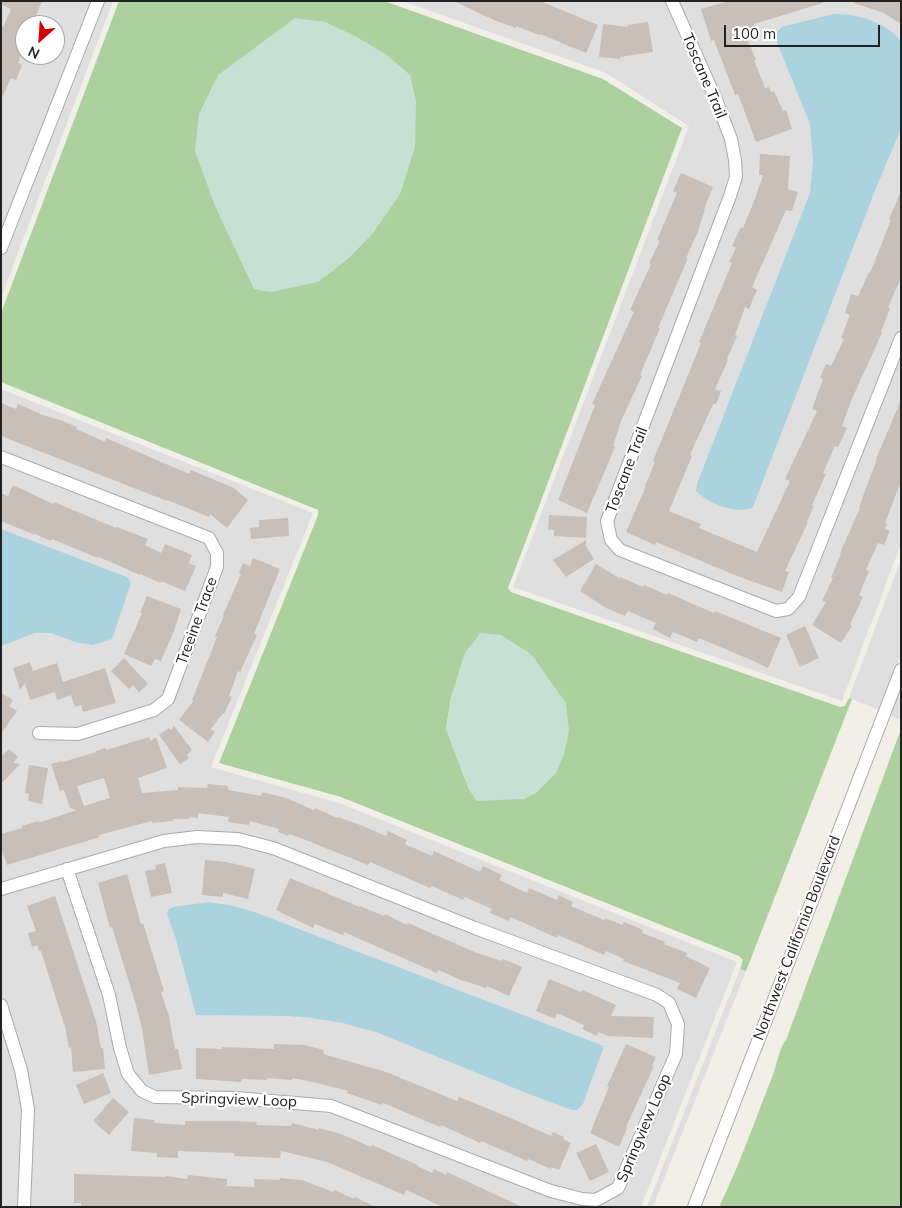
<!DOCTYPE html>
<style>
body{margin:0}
#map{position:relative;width:902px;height:1208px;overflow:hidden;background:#f2efe9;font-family:Mulish,sans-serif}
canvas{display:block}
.frame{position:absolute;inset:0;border:2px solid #222;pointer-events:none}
.north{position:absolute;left:15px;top:15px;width:50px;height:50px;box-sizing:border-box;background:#fff;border:1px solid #a7a7a7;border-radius:50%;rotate:206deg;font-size:14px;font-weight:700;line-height:20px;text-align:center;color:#222}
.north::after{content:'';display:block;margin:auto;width:18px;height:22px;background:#d40000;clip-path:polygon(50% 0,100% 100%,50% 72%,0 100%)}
.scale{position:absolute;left:724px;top:25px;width:156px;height:22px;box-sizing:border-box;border:2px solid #222;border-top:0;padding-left:6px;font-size:15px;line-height:18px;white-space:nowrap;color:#222;-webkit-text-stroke:4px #fff;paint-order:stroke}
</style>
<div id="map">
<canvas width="902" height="1208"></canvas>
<div class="frame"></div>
<div class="north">N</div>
<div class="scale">100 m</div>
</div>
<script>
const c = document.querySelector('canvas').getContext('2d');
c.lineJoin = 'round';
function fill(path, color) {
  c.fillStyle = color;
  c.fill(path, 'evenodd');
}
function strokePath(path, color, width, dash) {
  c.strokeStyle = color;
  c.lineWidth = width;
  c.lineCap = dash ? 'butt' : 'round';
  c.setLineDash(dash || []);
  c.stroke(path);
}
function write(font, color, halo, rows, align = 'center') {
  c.font = font + ' Mulish,sans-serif';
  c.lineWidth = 4.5;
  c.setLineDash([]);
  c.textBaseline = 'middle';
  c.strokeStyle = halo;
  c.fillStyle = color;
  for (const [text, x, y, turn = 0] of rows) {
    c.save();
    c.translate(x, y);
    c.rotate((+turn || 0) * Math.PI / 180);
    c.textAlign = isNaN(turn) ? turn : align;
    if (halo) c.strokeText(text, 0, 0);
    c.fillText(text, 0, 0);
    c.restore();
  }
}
fill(new Path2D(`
 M1,1h112l-112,297zM25,25h30v30h-30z
 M402,1h499v543l-59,157 -329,-114 176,-461 -83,-53z
 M1,389l312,124 -102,254 128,36 398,159 -96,245h-640z
 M901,559v96l-22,55 -30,-12z
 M901,685v35l-12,-5z
 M740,969l6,2 -93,236h-6z`), '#e0dfdf');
fill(new Path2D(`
 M119,1h265l219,78 79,49 -174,460 3,4 329,115 5,-1 4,-8 3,1 -106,272 -6,-2 3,-9 -4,-4 -398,-159 -122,-34 99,-248v-5l-317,-128v-69zM481,633l-4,168 -8,-12 -23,-60 5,-31 14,-45z
 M901,729v478h-182c20,-41 35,-84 52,-127 6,-13 6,-28 15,-40z`), '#add19e');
fill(new Path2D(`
 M295,18l30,4 30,14 32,19 23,20 6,26 -1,46 -15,47 -26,38 -25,26 -31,24 -47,10 -17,-3 -39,-83 -20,-55 4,-37 19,-39z
 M481,633l20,2 30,19 35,49 3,28 -5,23 -8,19 -20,20 -12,6 -47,2 -8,-12 -23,-60 5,-31 14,-45z`), '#c6e0d4');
fill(new Path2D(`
 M834,14c25,0 51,8 67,27v88l-25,59 -122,316 -2,4c-18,6 -43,-4 -56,-17l1,-7 113,-291 3,-32 -3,-37 -34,-84 1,-8 5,-5z
 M1,529l126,48 4,6 -19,56 -19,6 -18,-3 -24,-9h-16l-34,13z
 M209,902l25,4 23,7 347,133 -21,58 -6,6h-5l-38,-14 -158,-64 -33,-9 -31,-5 -24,-2 -92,-1 -21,-79 -8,-22 2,-5 4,-2z`), '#aad3df');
fill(new Path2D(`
 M1,1h41l-10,24h-7v18l-7,20 4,2 -6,15 -5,-2 -10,22v-74l2,1 8,-18 -10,-5z
 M454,1h86l58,24 -12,28 -46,-19 -1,1 -23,-9v2l-20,-7z
 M729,1h94v2l-69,21 1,3 -11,4 12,29h-2l11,28 4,-1 2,5 3,-1 9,20 3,-1 6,19 -36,13 -18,-48 -3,1 -21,-55 -3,1 -10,-32z
 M854,1h47v23l-17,-11 -30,-10z
 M648,22l5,30 -33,5v2l-21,-2 4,-33 25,3 -1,-2z
 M760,154l30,2 -2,33 10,3 -6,19 -6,-1 -34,77 5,3 -8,19 -4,-2 -10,28 2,1 -10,23 1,1 -13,29 6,2 -5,13h-3l-23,51 2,1 -23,55 32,13 -2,4 58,24 33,-71 -5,-2 32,-68 -5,-2 11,-30 -3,-1 6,-14 5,2 13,-27 -3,-1 9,-23 -5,-2 6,-19 7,2 11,-24 1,1 21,-53 -2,-1 12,-28v87l-13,29 2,1 -9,24 1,1 -31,68 -9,25 5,2 -9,19 -3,-1 -12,27 3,1 -14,31 2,1 -7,15 1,1 -23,49 4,1 -7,20 -45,-16 -81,-34 -1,3 -29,-13 20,-46h-1l10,-24 -2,-1 48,-118 -2,-1 33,-79 -3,-1 7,-14 -4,-2 9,-19 2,1 12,-29 8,-24h-4z
 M681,173l32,14 -9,22h1l-8,25 -11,24h2l-30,70h2l-20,47 2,1 -21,45 -8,25 2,1 -28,66 -29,-13 37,-95 -3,-1 42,-92 -4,-2 21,-46 -2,-1 11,-22 -3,-1 20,-47 -4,-2z
 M901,400v81l-16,42 2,1 -2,5 5,2 -6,14 -6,-2 -12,27 3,1 -10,24 4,2 -13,27 2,2 -11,17 -29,-18 14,-23 -4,-1 11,-23 -2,-1 10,-23 -1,-1 20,-45 -1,-1 18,-48h-1z
 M1,403l15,6 2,-5 25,11 17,5 17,7 -1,2 29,13 1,-4 83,36 2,-4 43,18 14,12 -21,28 -17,-14 -1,3 -42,-17v1l-166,-65z
 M13,485l40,19 1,-2 62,26 1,-1 31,12 -3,6 16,8 4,-9 27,11 -3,8 7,3 -11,25 -24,-10v2l-21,-9v1l-41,-18 -1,1 -46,-19 -1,2 -16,-7v1l-34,-14v-28l7,3z
 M549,515l38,2 -1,21 -32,-2v-6h-6z
 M288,518l1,18 -38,3 -1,-11 9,-1v-7z
 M586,540v6l8,13 -28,18 -13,-17z
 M253,558l27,11 -26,65 3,1 -17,37 -2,-1 -9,25 3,1 -8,17 -1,-1 -12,16 4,3 -7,10 -29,-22 15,-20h-2l25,-63 -2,-1 9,-20 -1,-1 18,-41 -2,-1 4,-10 7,3z
 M596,564l23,14 1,-1 23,10 1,-2 23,10 1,-2 46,20 1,-2 66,27 -13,30 -19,-9 -50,-21 -2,4 -24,-10 -3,6 -17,-9 3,-6 -28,-12 -3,5 -19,-8 -26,-17z
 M147,596l34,13 -7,22 -13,30 -6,-2 -4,7 -27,-12 18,-41h-2z
 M805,626l14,32 -19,9 -14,-32z
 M124,658l24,26 -9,8 -6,-7 -4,4 -18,-18z
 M30,662l3,9 24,-8 6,19 42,-14 11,35 -33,9 -2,-7 -6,2 -4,-12 -14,5 -2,-8 -25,8 -5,-17 -5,7 -7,-22z
 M1,693l12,7 -4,6 8,5 -16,23z
 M174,726l18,24 -5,5 2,3 -9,6 -21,-29 10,-7 2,2z
 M149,737l2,4 5,-4 11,31 -29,10 4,15 36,-3v-3l29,1 1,-4 20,2v4l33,6 1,-4 24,6 28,12 1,-2 22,10 1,-1 25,9 23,10 2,-5 19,9 -2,4 27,12 2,-5 46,21 3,-6 19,9 -3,5 28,13 2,-5 28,12 1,-5 15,7 -2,4 33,14 1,-2 17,7 2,-3 19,8 -1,3 23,9 -1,2 23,9 -1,3 24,12 -14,30 -19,-9 3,-6 -57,-22 1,-2 -18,-8 -2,4 -46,-20 -1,3 -46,-21 -2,4 -19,-8 2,-4 -27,-12 -2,3 -31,-14 -2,2 -60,-26 -2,3 -70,-28 -9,-3 -1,2 -10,-4 1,-3 -29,-8 -1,4 -21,-3 1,-5 -31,-4v5l-9,-1v2h-16v2l-21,2v-2l-53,14 1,2 -93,28 -6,-18v-13l21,-6v-2l17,-5 -1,2 39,-13 -7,-2 -6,-18 -4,1 -9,-27 11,-3 1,1 33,-10v-1l9,-3 1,2zM104,778l6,20 -26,8 -7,-20z
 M9,749l9,8 -5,6 7,1 -19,20v-27z
 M29,765l19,3 -6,36 -14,-3 1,-7 -4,-1z
 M205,860l22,2 28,7 -7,30 -25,-6v4l-21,-2z
 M165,863l7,30 -21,4 -6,-26 11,-2 -1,-4z
 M127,874l14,50 2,-1 21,68 -3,1 8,24 6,33h3l4,20 -33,6 -7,-46 -6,-24 -24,-78 -2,1 -12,-45z
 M290,878l70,29v-1l24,10 1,-2 22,11 1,-2 69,30 25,8 1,-2 19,8 -13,29 -22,-10 -1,2 -25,-8 -23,-10 -1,3 -93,-41 -1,3 -28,-11 -2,4 -37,-18z
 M55,896l41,125 5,27h2l2,21 -32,3 -2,-25 -2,1 -4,-21 -24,-76h-2l-2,-6 -5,2 -4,-14 8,-2 -9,-25z
 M549,979l32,13 1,-2 34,15 -5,11 43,1 -1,21 -45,-2 -10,-4 -1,4 -15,-7 2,-4 -27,-12 -2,6 -19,-8z
 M274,1044l30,1 20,5 -1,4 63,18 71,29 2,-4 47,19 45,20 2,-4 11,5 -1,2 8,4 -12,27 -8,-3v2l-23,-10 -1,2 -39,-17 -7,-3 -1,2 -39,-18 -1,2 -57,-24 -1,2 -35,-12 1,-2 -31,-8 -24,-5 -1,2 -25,-2v2l-25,-1 -1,3 -45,-3v-31l26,1v-2l52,2z
 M626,1044l30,13 -4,9h2l-28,61 1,1 -8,19 -29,-14 19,-46 -2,-1z
 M103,1073l8,20 -27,11 -8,-19z
 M113,1098l16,14 -20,23 -16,-14z
 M134,1118l21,2 -1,3 31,2v-4h51l21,1 -1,3 35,1 1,-3 27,7v-2l22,6 30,13 1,-2 46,20 -1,1 15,7 2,-4 12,6 1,-3 75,35h-79l-37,-17 -2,5 -77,-33 -46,-11 -1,7 -46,-2v-3l-56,-2v7l-21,-1v-4l-26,-2z
 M596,1144l13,28 -19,9 -14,-28z
 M74,1174l92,3v-1l21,3 1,-4 39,4v7l27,1v-8l26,1v-2l22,2 31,12 1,-2 20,9 1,-2 21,10h-295v-4h-7z`), '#c7bfb8');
const minor = new Path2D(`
 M672,1l45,101 14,37 4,21 1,17 -6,19 -123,325 4,19 9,10 156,61 12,-2 11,-12 102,-259
 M1,248l97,-247
 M1,457l208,81 8,15v14l-49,132 -14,11 -76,24 -39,-1
 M1,889l163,-48 33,-4 41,2 35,9 202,80 182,67 12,8 9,21 -2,30 -58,134 -22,12 -14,-1 -31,-8 -220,-85 -95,-8 -81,-1 -13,-6 -14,-17 -8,-26 -11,-53 -42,-126
 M1,1005l20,65 7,39 -4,98
 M694,1207l207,-537`);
strokePath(minor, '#a9a9a9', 14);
strokePath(minor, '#fff', 12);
write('15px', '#222', '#fff', [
 ["Toscane Trail",704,76,67],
 ["Toscane Trail",627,470,-69],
 ["Treeine Trace",197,621,-70],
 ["Northwest California Boulevard",797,938,-69],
 ["Springview Loop",239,1100,2],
 ["Springview Loop",644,1128,-67]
]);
</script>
